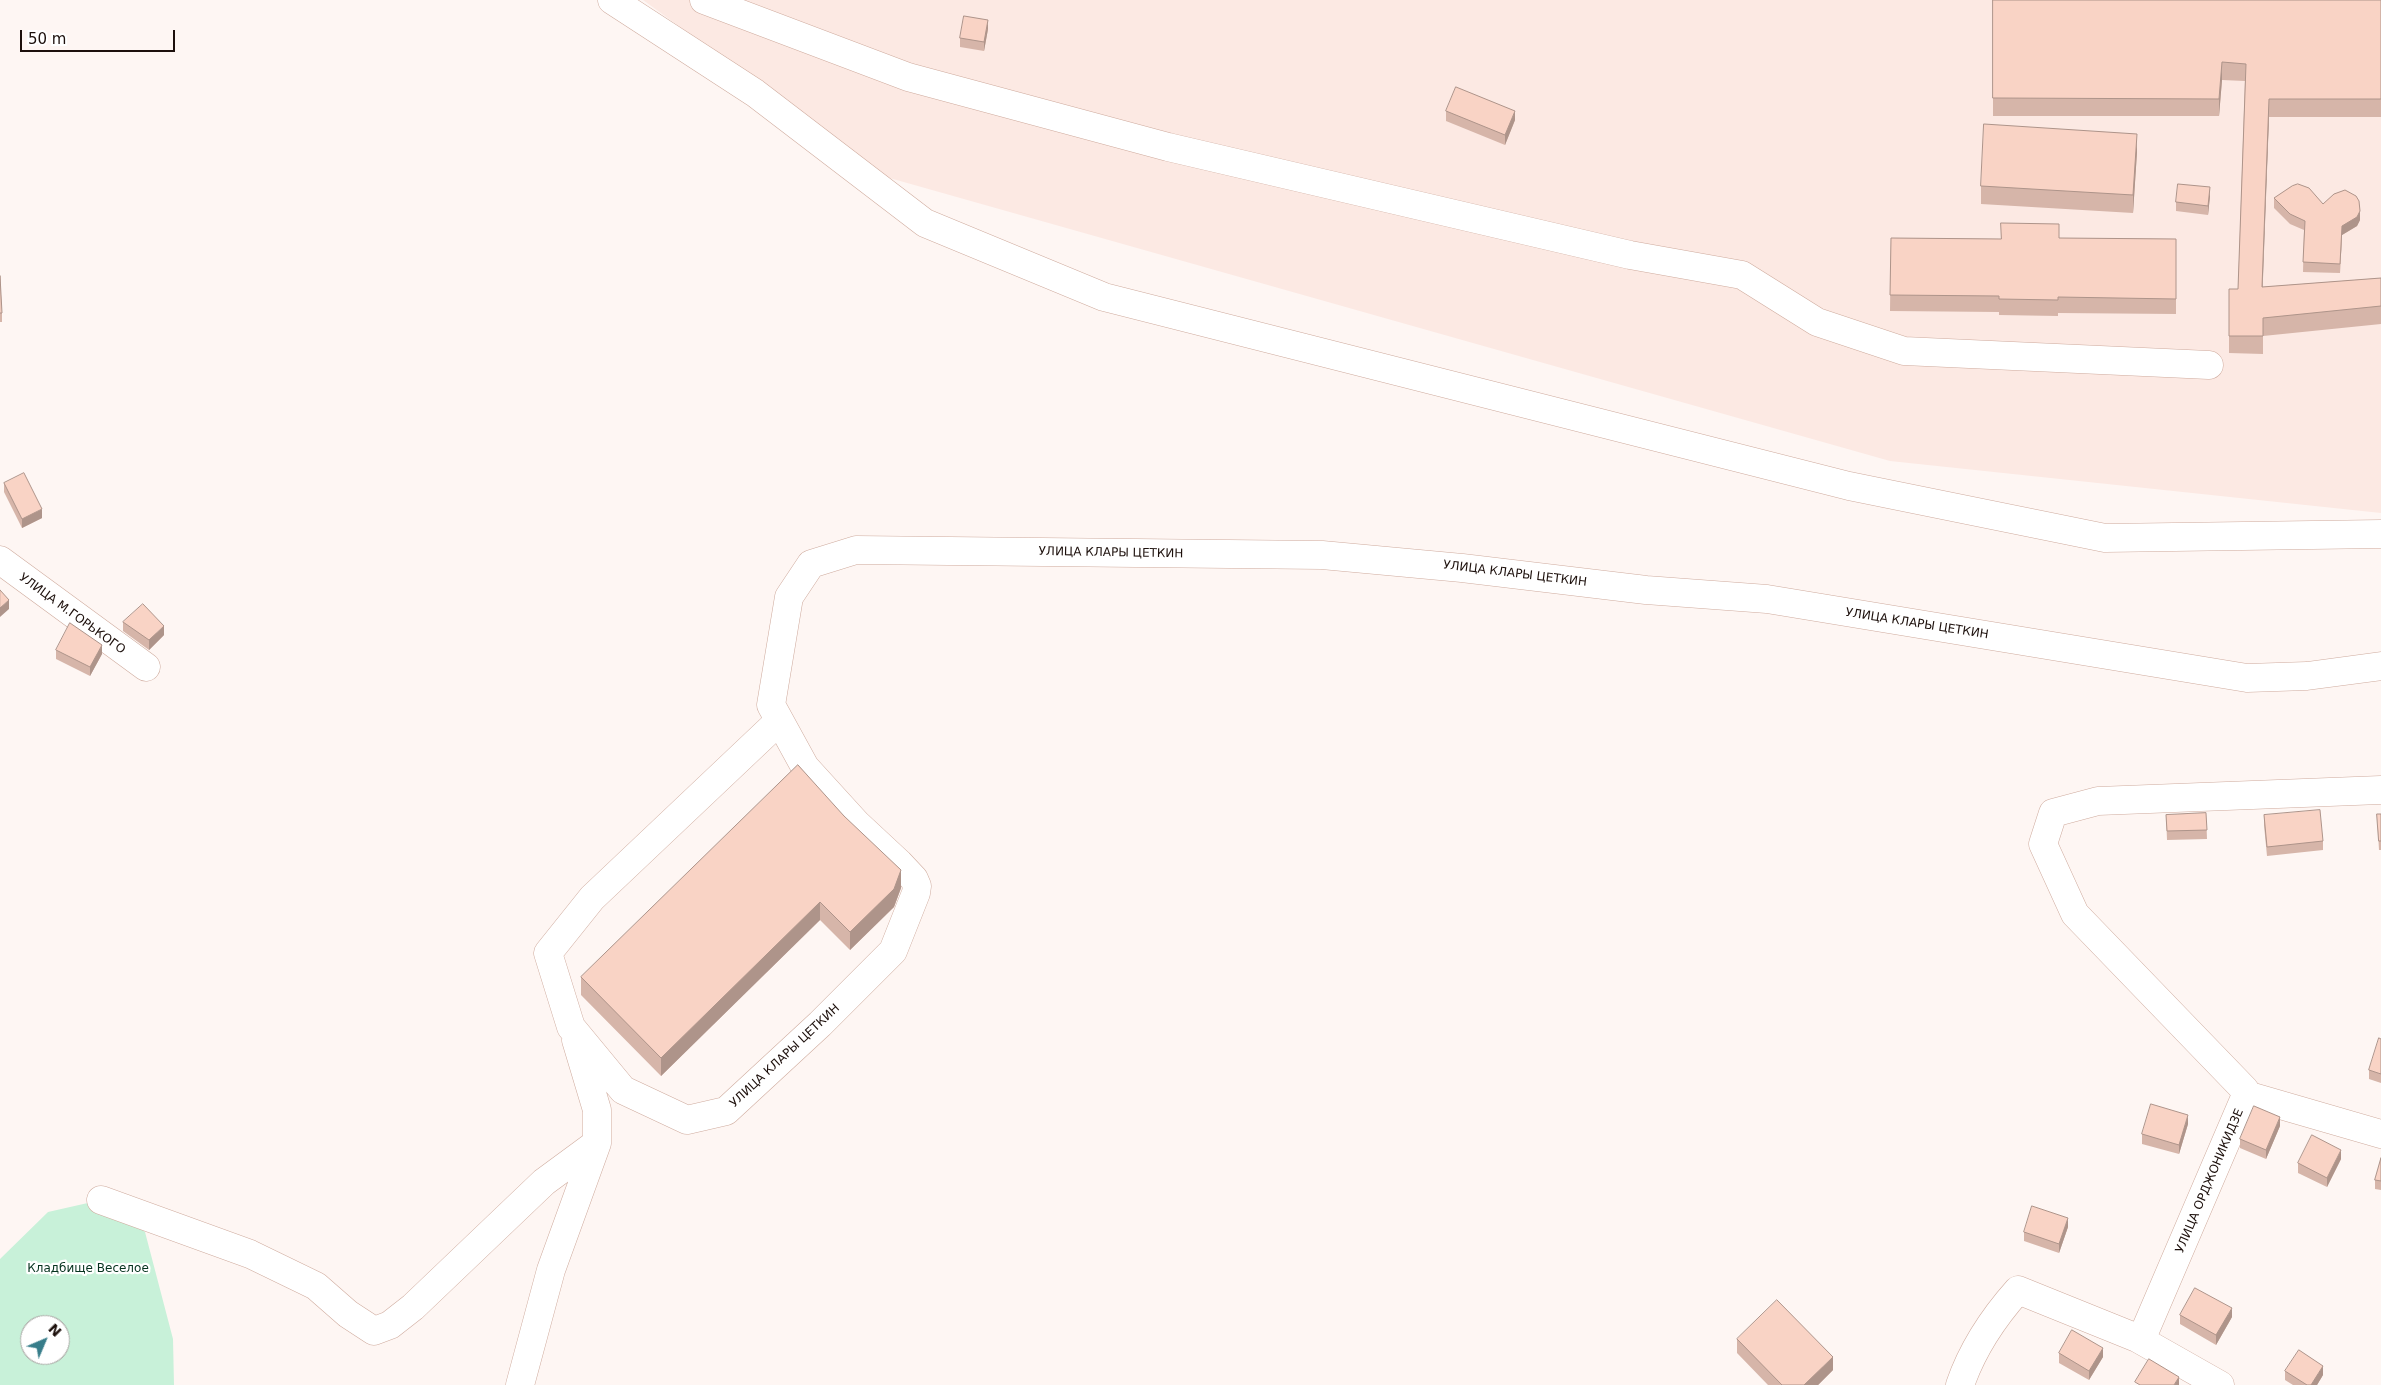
<!DOCTYPE html>
<meta charset="utf-8">
<style>
body{margin:0}
#map{position:relative;width:2381px;height:1385px;overflow:hidden;background:#fef6f3;font-family:"DejaVu Sans",sans-serif}
canvas{display:block}
.north{position:absolute;left:20px;top:1315px;width:50px;height:50px;box-sizing:border-box;background:#fff;border:1px solid #a59f9e;border-radius:50%;rotate:45deg;font-size:14px;font-weight:700;line-height:20px;text-align:center;color:#1d100c}
.north::after{content:'';display:block;margin:auto;width:18px;height:22px;background:#377d8a;clip-path:polygon(50% 0,100% 100%,50% 72%,0 100%)}
.scale{position:absolute;left:20px;top:30px;width:155px;height:22px;box-sizing:border-box;border:2px solid #1d100c;border-top:0;padding-left:6px;font-size:15px;line-height:18px;white-space:nowrap;color:#1d100c;-webkit-text-stroke:4px #fff;paint-order:stroke}
</style>
<div id="map">
<canvas width="2381" height="1385"></canvas>
<div class="north">N</div>
<div class="scale">50 m</div>
</div>
<script>
const c = document.querySelector('canvas').getContext('2d');
c.lineJoin = 'round';
function fill(path, color) {
  c.fillStyle = color;
  c.fill(path, 'evenodd');
}
function strokePath(path, color, width, dash) {
  c.strokeStyle = color;
  c.lineWidth = width;
  c.lineCap = dash ? 'butt' : 'round';
  c.setLineDash(dash || []);
  c.stroke(path);
}
function write(font, color, halo, rows, align = 'center') {
  c.font = font + ' "DejaVu Sans",sans-serif';
  c.lineWidth = 4.5;
  c.setLineDash([]);
  c.textBaseline = 'middle';
  c.strokeStyle = halo;
  c.fillStyle = color;
  for (const [text, x, y, turn = 0] of rows) {
    c.save();
    c.translate(x, y);
    c.rotate((+turn || 0) * Math.PI / 180);
    c.textAlign = isNaN(turn) ? turn : align;
    if (halo) c.strokeText(text, 0, 0);
    c.fillText(text, 0, 0);
    c.restore();
  }
}
fill(new Path2D(`
 M643,0h1738v513l-491,-52 -1004,-284z`), '#fce9e3');
fill(new Path2D(`
 M101,1200l44,32 28,107 1,46h-174v-126l48,-47zM30,1325h30v30h-30z`), '#c8f1d9');
const minor = new Path2D(`
 M612,0l143,93 170,130 179,74 745,189 256,52 276,-4
 M704,0l204,77 260,70 462,108 112,20 75,47 87,29 305,14
 M0,560l146,107
 M779,721l-187,177 -44,55 23,74 52,63 64,30 39,-9 94,-87 73,-73 23,-58 1,-7 -3,-7 -15,-16 -43,-40 -51,-56 -34,-62 18,-108 22,-33 45,-14 466,5 140,13 184,22 121,9 480,79 60,-2 74,-10
 M2246,1095l-1,-5 -170,-176 -32,-70 10,-31 45,-12 283,-11
 M101,1200l149,54 66,32 32,28 26,17 16,-6 23,-18 131,-125 53,-39v-33l-21,-70
 M2141,1340l105,-245 135,39
 M520,1385l31,-115 46,-127
 M1960,1385c12,-35 33,-67 58,-95l119,48 83,47`);
strokePath(minor, '#cfab9e', 29);
strokePath(minor, '#fff', 28);
fill(new Path2D(`
 M1993,0h388v117h-112l-7,170 119,-9v46l-118,12v18l-34,-1v-64h9l7,-208 -23,-1 -3,36h-226z
 M988,29l-4,22 -24,-4v-9z
 M1446,111l69,9 -10,25 -59,-24z
 M2137,152l-4,61 -152,-9v-18z
 M2210,196l-2,19 -32,-4v-9z
 M2274,198l49,6 37,16 -3,6 -15,9 -2,38 -37,-1 1,-42 -14,-6 -16,-16z
 M1891,238l110,1 58,-1 117,1v75l-118,-1v3l-59,-1v-3l-109,-1z
 M0,276l2,37v9h-2z
 M4,483l38,35 -20,10 -18,-36z
 M123,622l41,13 -15,15 -26,-19z
 M56,650l46,4 -12,22 -34,-17z
 M798,765l103,123 -7,19 -44,43 -30,-30 -159,156 -80,-81v-18z
 M2206,813l1,26 -40,1 -1,-25z
 M2377,814h4v36h-2z
 M2264,815l59,26v9l-56,6 -3,-31z
 M2381,1039v44l-12,-4v-9z
 M2188,1124l-9,30 -37,-10v-10z
 M2280,1126l-14,33 -26,-11v-9z
 M2381,1158v32l-6,-1v-9z
 M2341,1159l-14,28 -29,-14v-10z
 M2068,1227l-9,26 -35,-12v-9z
 M2180,1315l52,2 -16,28 -36,-21z
 M1737,1339l96,31 -15,15h-50l-31,-32z
 M2059,1353l44,4 -14,23 -30,-17z
 M2285,1371l38,4 -6,10h-24l-8,-5z`), '#d6b5a9');
fill(new Path2D(`
 M988,20v9l-4,22v-9z
 M2222,62v18l-3,36v-17z
 M2269,99v18l-7,188v-18z
 M1515,111v9l-10,25v-10z
 M2137,134v18l-4,61v-18z
 M2210,187v9l-2,19v-9z
 M2360,211v9l-3,6 -15,9 -2,38 2,-47z
 M42,509v9l-20,10v-9z
 M9,600v9l-9,8v-9z
 M164,626v9l-15,15v-10z
 M102,645v9l-12,22v-9z
 M901,870v18l-7,19 -44,43v-18z
 M820,902v18l-159,156v-18z
 M2188,1115v9l-9,30v-9z
 M2280,1117v9l-14,33v-9z
 M2341,1150v9l-14,28v-9z
 M2068,1218v9l-9,26v-9z
 M2232,1308v9l-16,28v-10z
 M2103,1348v9l-14,23v-9z
 M1833,1357v13l-15,15h-14z
 M2323,1366v9l-6,10h-6z
 M2179,1377v8h-5z`), '#ae948a');
const building = new Path2D(`
 M1993,0h388v99h-112l-7,188 119,-9v28l-118,12v18h-34v-47h9l8,-225 -24,-2 -3,37 -226,-1z
 M964,16l24,4 -4,22 -24,-4z
 M1456,87l59,24 -10,24 -59,-24z
 M1984,124l153,10 -4,61 -152,-9z
 M2178,184l32,3 -2,19 -32,-4z
 M2298,184l11,4 14,16 11,-10 11,-4 11,6 3,5 1,10 -3,6 -15,9 -2,38 -37,-2 2,-41 -15,-7 -16,-16 18,-12z
 M2001,223l58,1v14l117,1v60l-118,-2v3l-59,-1v-3l-109,-1 1,-57 110,1z
 M0,276l2,37h-2z
 M24,473l18,36 -20,10 -18,-36z
 M0,590l9,10 -9,8z
 M143,604l21,22 -15,14 -26,-18z
 M70,623l32,22 -12,22 -34,-17z
 M798,765l46,51 57,54 -7,19 -44,43 -30,-30 -159,156 -80,-81z
 M2320,810l3,31 -56,6 -3,-32z
 M2206,813l1,17 -40,1 -1,-16z
 M2377,814h4v27h-2z
 M2379,1038l2,1v35l-12,-4z
 M2151,1104l37,11 -9,30 -37,-11z
 M2254,1106l26,11 -14,33 -26,-11z
 M2312,1135l29,15 -14,28 -29,-15z
 M2381,1158v23l-6,-1z
 M2032,1206l36,12 -9,26 -35,-12z
 M2195,1288l37,20 -16,27 -36,-20z
 M1777,1300l56,57 -29,28h-22l-45,-46z
 M2072,1330l31,18 -14,23 -30,-18z
 M2299,1350l24,16 -12,19h-4l-22,-14z
 M2149,1359l30,18 -5,8h-34l-5,-3z`);
fill(building, '#f9d3c5');
strokePath(building, '#ae948a', 1);
write('12px', '#1d100c', '#fff', [
 ["УЛИЦА КЛАРЫ ЦЕТКИН",1111,553,1],
 ["УЛИЦА КЛАРЫ ЦЕТКИН",1515,574,7],
 ["УЛИЦА М.ГОРЬКОГО",72,614,36],
 ["УЛИЦА КЛАРЫ ЦЕТКИН",1917,624,9],
 ["УЛИЦА КЛАРЫ ЦЕТКИН",785,1056,-43],
 ["УЛИЦА ОРДЖОНИКИДЗЕ",2210,1181,-67]
]);
write('12px', '#05321e', '#fff', [
 ["Кладбище Веселое",88,1269]
]);
</script>
